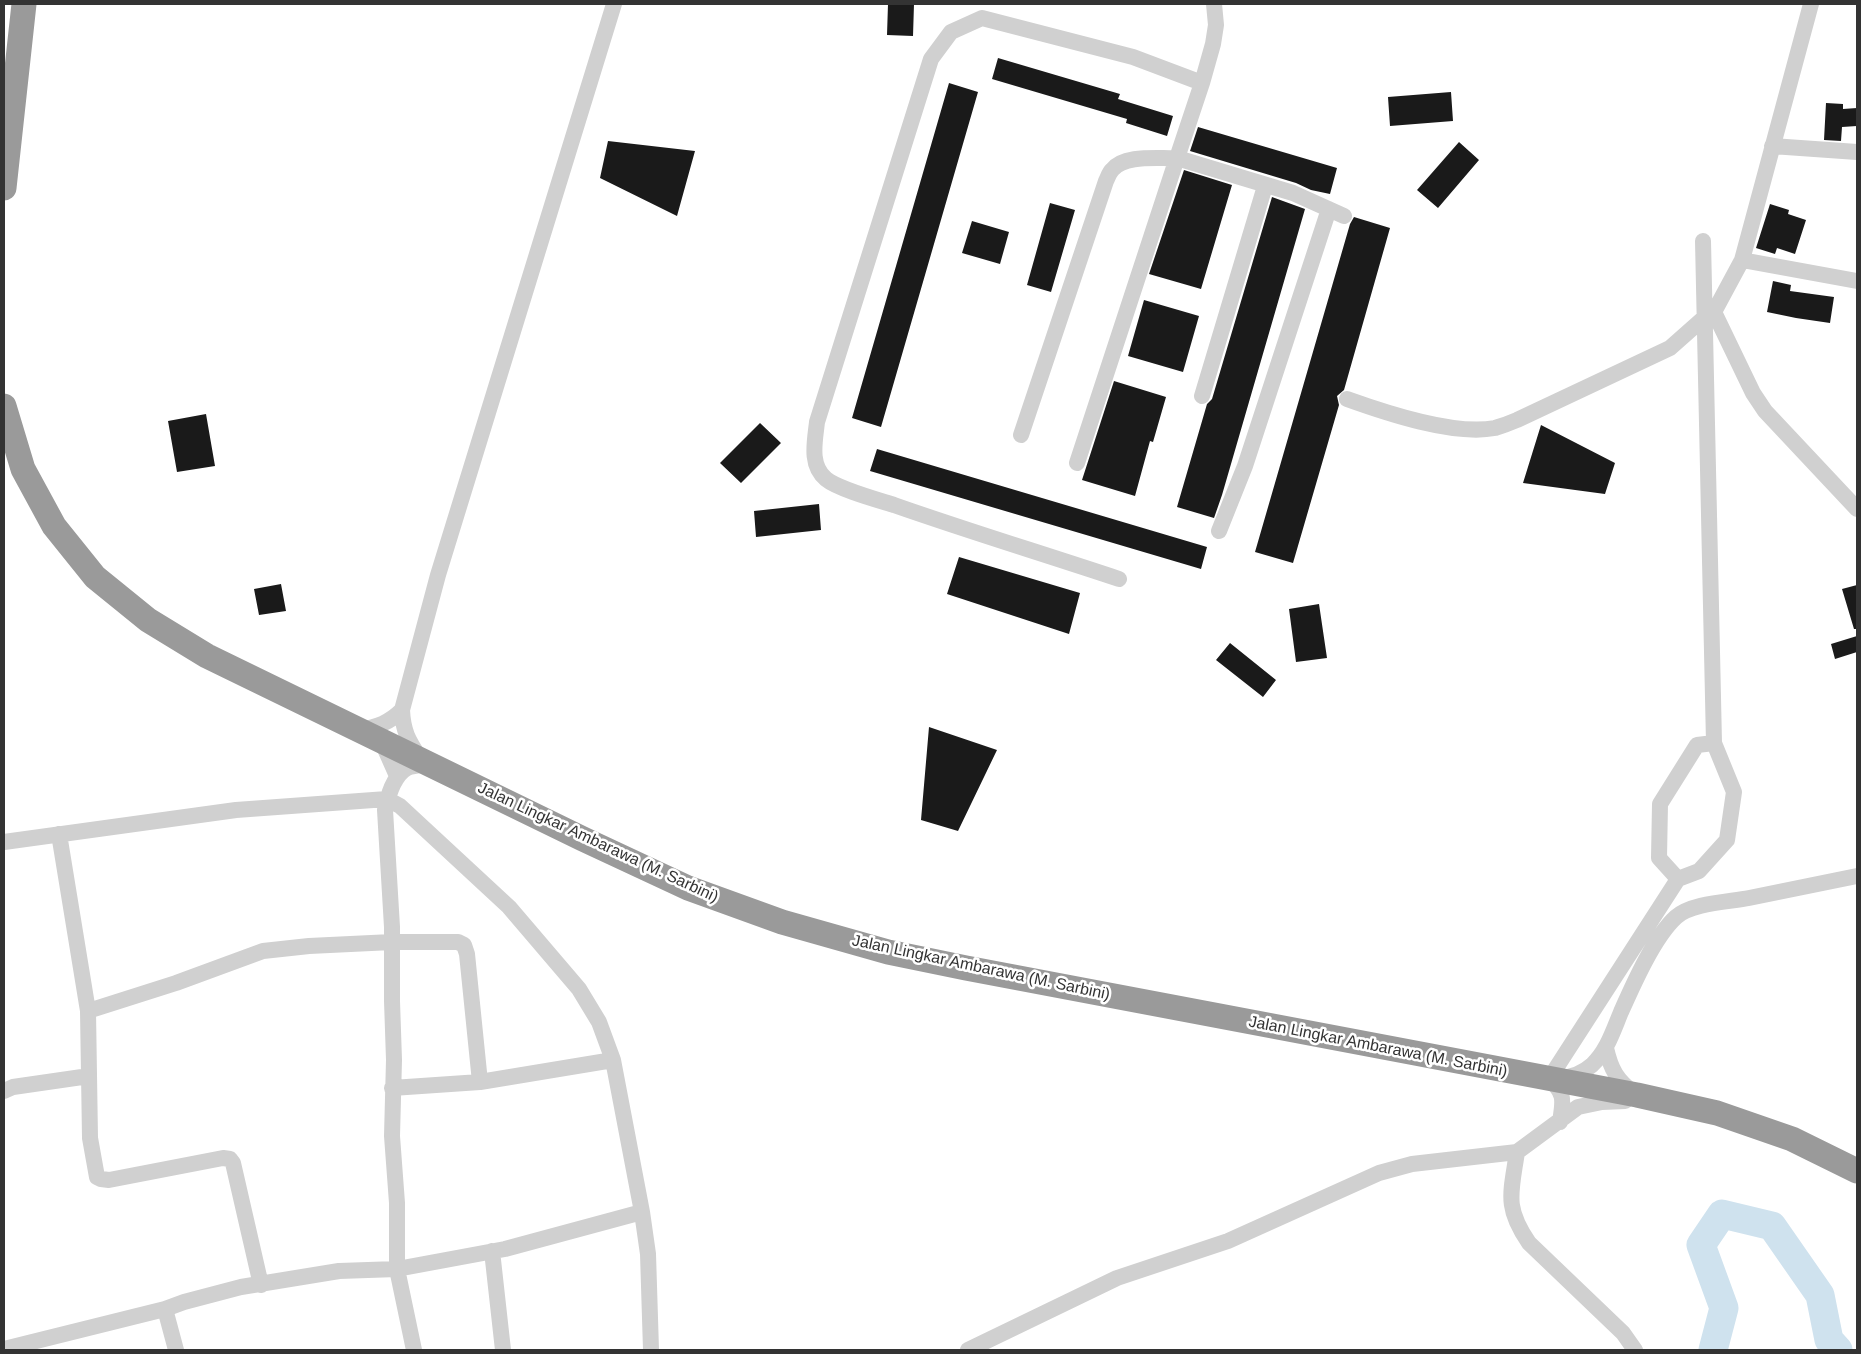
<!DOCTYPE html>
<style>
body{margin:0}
#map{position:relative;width:1861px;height:1354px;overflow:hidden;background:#fff;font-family:Arial,sans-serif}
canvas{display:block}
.frame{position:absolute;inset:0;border:5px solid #333;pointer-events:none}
</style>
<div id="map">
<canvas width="1861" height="1354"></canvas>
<div class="frame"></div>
</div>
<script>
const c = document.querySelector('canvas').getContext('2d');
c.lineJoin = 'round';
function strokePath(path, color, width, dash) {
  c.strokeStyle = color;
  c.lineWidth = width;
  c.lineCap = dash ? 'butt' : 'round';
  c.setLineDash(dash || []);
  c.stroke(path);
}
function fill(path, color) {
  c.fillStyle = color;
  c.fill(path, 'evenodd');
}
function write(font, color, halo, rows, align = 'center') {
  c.font = font + ' Arial,sans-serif';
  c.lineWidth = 5;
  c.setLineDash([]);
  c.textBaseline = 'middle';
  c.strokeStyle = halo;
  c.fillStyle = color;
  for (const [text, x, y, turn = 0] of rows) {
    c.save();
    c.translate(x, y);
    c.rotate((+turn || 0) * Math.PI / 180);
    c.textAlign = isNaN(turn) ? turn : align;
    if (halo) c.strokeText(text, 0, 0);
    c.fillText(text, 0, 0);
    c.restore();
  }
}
strokePath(new Path2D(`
 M1713,1350l11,-42 -23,-63 21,-31 50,12 48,69 9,45 9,10`), '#cfe2ee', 29);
fill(new Path2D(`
 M888,4h26l-1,32 -26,-1z
 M998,58l122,36 -2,5 55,17 -6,20 -41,-13 1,-4 -135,-40z
 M949,83l29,9 -97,335 -29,-9z
 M1451,92l2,29 -63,5 -2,-29z
 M1826,103l17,1v5l14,-1v18l-15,1 -1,14 -17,-1z
 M1198,127l139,41 -7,26 -19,-4 -15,-7 -106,-32z
 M608,141l87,10 -18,65 -77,-38z
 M1459,142l20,18 -41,48 -21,-18z
 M1184,170l48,15 -31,104 -52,-15z
 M1272,197l33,12 -83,286 -8,23 -37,-11 30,-103 5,-5z
 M1050,203l25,7 -24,82 -24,-7z
 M1770,204l19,6 -1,4 18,6 -11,34 -18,-6 -2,6 -19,-6z
 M1354,217l36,11 -46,162 -7,6 2,9 -46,158 -38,-11 95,-328z
 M972,221l37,11 -9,32 -38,-11z
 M1773,281l18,4 -1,6 44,6 -4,26 -34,-5 -29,-6z
 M1144,300l55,16 -16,56 -55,-16z
 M1114,381l52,16 -13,45 -3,-1 -15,55 -53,-16z
 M206,414l9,52 -38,6 -9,-51z
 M760,423l21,20 -40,40 -21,-20z
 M1541,425l74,38 -10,31 -82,-11z
 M877,449l330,98 -6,22 -331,-98z
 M819,504l2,26 -65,7 -2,-26z
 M959,557l121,36 -11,41 -122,-40z
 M281,584l5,27 -27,4 -5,-26z
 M1857,585v44h-3l-12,-40z
 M1319,604l8,54 -31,4 -7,-53z
 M1857,636v16l-22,7 -4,-15z
 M1230,643l46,37 -13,17 -47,-37z
 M929,727l68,23 -39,81 -37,-11z`), '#1a1a1a');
strokePath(new Path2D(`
 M1214,4l2,21 -3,19 -11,39 -25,75 116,35 51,23
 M1811,4l-69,256 -28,52 39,81 12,18 92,98
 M1772,146l85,6
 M1703,241l11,502 20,49 -7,48 -28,31 -21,8 -19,-21 1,-54 37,-59 17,-2
 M1742,260l115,21
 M1202,396l63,-210
 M1347,399c39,14 107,37 148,29 7,-2 15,-5 22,-8l153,-72 35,-31
 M1021,435l85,-254c2,-4 3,-8 6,-11 12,-16 47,-11 65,-12l-100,305
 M1219,531l26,-65 84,-257
 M1119,579c-75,-25 -151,-48 -225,-74 -16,-5 -56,-16 -68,-26 -17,-14 -11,-38 -9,-57l114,-363 20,-27 31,-14 151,39 69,26
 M402,710l36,-135 176,-571
 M360,730c17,-3 29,-7 42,-20 1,21 6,30 18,48
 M378,741l7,8 12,27
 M59,834l29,177 2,127 7,39 4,2 8,1 114,-22 7,1 3,4 28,122
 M4,842l232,-32 151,-11 13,7 109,101 70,82 20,33 14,38 29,152 6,42 3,96
 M88,1011l88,-28 87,-32 46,-5 83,-4h66l6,3 3,9 13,128
 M1606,1048c5,22 11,32 28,45
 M1561,1078c11,-1 22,-5 31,-13 15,-14 21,-34 29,-53 12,-27 33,-75 55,-95 16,-14 52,-15 73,-19 36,-7 72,-15 108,-22
 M1549,1079l129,-200
 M1549,1079c17,15 14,22 11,43
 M392,1088l88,-6 133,-22
 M4,1091l9,-4 76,-11
 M1517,1152c-6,41 -13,55 12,91l94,90 12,17
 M492,1251l11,99
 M165,1309l11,41
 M4,1349l161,-40 19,-7 57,-15 98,-16 58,-2 108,-20 137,-37
 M414,1350l-17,-81v-66l-5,-67 2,-76 -2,-59v-74l-7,-117c3,-14 8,-34 22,-42 6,-3 16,-3 23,-4
 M968,1350l149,-72 111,-37 151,-68 33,-9 105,-12 61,-45 24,-5 23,-1`), '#d0d0d0', 16);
strokePath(new Path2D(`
 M4,188l20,-184
 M4,406l19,63 31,57 41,51 53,43 59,36 376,183 105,49 94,34 106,30 78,16 671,127 80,18 75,26 65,32`), '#9a9a9a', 25);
write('16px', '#333', '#fff', [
 ["Jalan Lingkar Ambarawa (M. Sarbini)",598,843,25],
 ["Jalan Lingkar Ambarawa (M. Sarbini)",981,968,12],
 ["Jalan Lingkar Ambarawa (M. Sarbini)",1378,1047,11]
]);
</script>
